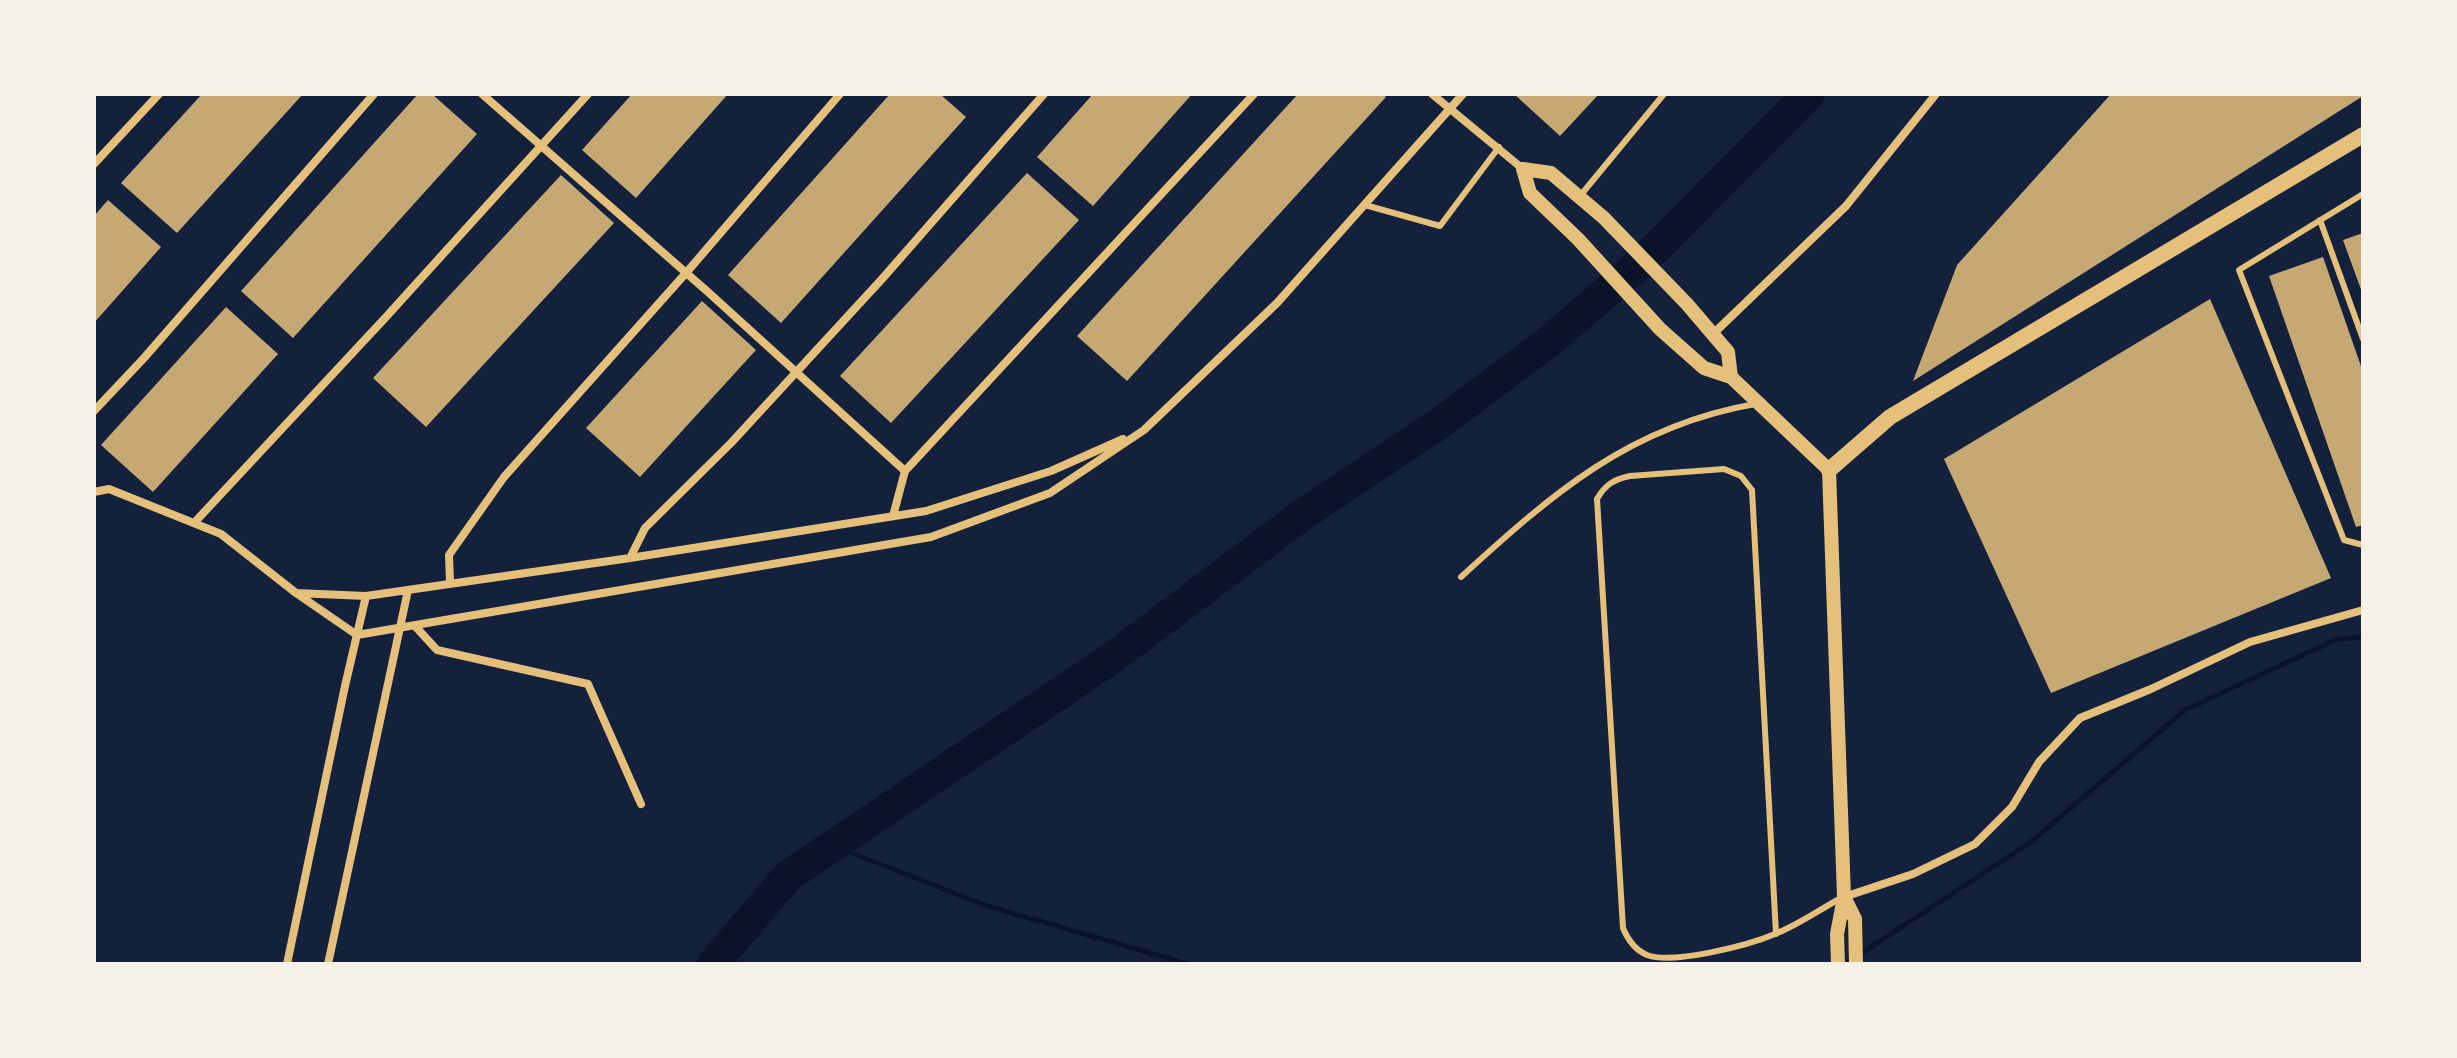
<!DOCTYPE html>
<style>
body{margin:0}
#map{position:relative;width:2457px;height:1058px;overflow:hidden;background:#14213d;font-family:"Asap Condensed",sans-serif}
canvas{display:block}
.frame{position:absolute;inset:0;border:96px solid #f6f1e7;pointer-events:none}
</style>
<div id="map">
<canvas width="2457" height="1058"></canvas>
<div class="frame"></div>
</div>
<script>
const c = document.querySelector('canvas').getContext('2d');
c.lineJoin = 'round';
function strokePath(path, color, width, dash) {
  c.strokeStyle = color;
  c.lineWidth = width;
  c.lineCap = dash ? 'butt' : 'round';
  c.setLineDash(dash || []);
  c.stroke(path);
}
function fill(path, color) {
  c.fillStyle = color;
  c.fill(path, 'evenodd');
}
strokePath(new Path2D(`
 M832,845l152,60 204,59
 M1845,964l186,-122 154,-132 150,-70 28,-3`), '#0b132b', 5);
strokePath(new Path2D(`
 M713,964l75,-88 324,-218 193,-145 135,-90 106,-79 97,-83 166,-167`), '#0b132b', 32);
fill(new Path2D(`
 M202,94h101l-126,139 -56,-50z
 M418,94h14l45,40 -184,204 -52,-47z
 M632,94h96l-92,104 -54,-48z
 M890,94h50l26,23 -185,206 -53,-48z
 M1093,94h99l-99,112 -56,-49z
 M1298,94h85l3,3 -259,284 -50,-45z
 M1514,94h85l-39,42z
 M2111,94h252v2l-450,285 44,-116z
 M1027,173l52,47 -188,203 -51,-47z
 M561,175l53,48 -188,204 -53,-49z
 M108,200l53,47 -67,76v-107z
 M2363,233v62l-20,-55z
 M2323,257l40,115v153l-7,2 -87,-251z
 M2210,299l121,279 -280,115 -107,-234z
 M702,301l54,49 -116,127 -54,-49z
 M226,307l52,47 -125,138 -52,-47z`), '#c6a872');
strokePath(new Path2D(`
 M2363,194l-124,76 105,270 19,5
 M1580,196l84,-102
 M1365,205l75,21 59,-79
 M2320,220l43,119
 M1461,577c91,-83 168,-151 294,-173
 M1776,934l-24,-444 -11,-14 -17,-7 -94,7c-16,3 -25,9 -33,23l26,429c5,12 12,22 24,27 26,10 102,-10 128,-21 23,-9 44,-24 66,-36`), '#e5c07b', 6);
strokePath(new Path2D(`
 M482,94l226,198 197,179
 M1432,94l91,75
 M94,164l65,-70
 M1713,334l133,-128 90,-112
 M94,411l50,-53 230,-264
 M94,492l15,-3 112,45 75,59 61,42 574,-98 119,-44 94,-63 133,-127 186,-209
 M893,516l12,-45 349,-377
 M194,523l192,-206 202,-223
 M630,558l15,-30 86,-85 151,-164 162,-185
 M450,582l-1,-27 55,-78 182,-204 154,-179
 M296,593l70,3 264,-38 296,-47 125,-40 72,-32
 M415,626l22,24 151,34 53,120
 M1844,897l69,-23 62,-30 37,-37 27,-45 41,-44 71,-29 99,-47 113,-32
 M287,964l58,-278 21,-90
 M328,964l80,-374`), '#e5c07b', 8);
strokePath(new Path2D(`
 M1731,377l-3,-25 -41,-48 -83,-86 -53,-45 -28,-4 7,24 48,46 82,90 44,39 27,9 98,93 15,427 -7,37 1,30
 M1844,897l11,22 1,45`), '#e5c07b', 14);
strokePath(new Path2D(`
 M1829,470l61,-53 473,-282`), '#e5c07b', 16);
</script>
